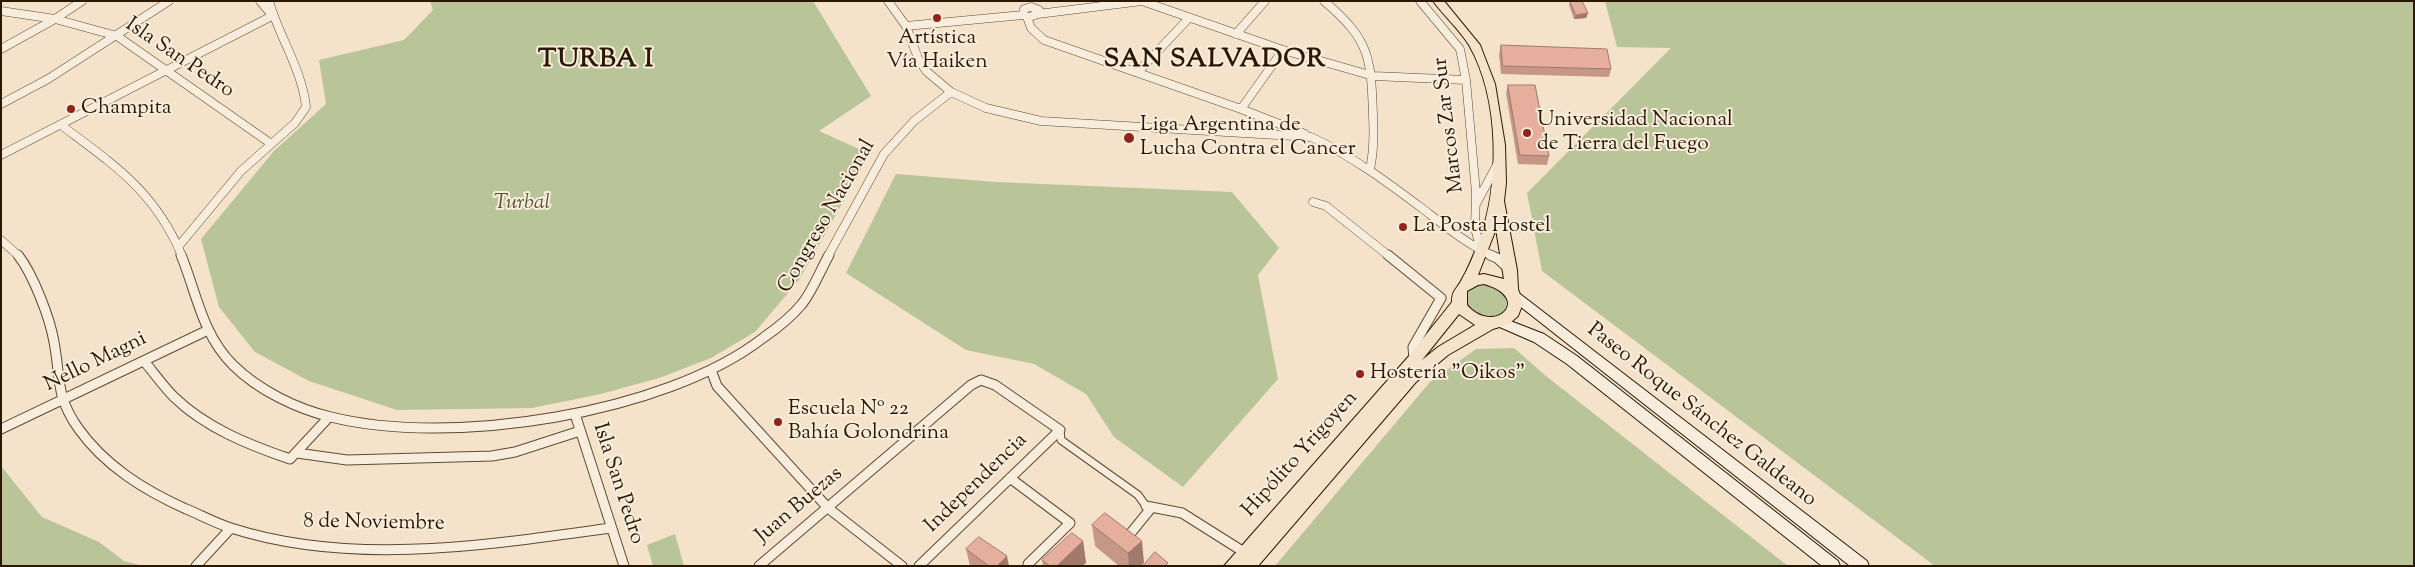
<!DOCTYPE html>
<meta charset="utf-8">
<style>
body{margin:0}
#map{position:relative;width:2415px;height:567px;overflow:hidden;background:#f4e3ca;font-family:"Sorts Mill Goudy",serif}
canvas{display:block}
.frame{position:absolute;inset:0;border:2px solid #2a1800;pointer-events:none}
</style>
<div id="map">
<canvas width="2415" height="567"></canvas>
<div class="frame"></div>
</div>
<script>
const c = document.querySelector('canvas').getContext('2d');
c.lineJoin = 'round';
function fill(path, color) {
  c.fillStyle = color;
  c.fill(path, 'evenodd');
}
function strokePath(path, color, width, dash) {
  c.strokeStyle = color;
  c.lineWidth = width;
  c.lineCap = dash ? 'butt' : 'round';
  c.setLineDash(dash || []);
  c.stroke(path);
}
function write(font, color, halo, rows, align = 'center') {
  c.font = font + ' "Sorts Mill Goudy",serif';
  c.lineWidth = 4;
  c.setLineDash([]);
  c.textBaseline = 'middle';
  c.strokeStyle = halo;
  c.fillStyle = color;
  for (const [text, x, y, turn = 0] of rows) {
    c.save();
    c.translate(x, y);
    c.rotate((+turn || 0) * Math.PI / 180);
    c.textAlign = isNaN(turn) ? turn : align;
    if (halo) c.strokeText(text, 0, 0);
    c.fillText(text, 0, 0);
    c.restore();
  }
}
fill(new Path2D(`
 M430,1h383l58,95 -52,35 51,23 -71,126 -44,52 -44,26 -52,20 -58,16 -69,14 -135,2 -88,-29 -54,-29 -36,-45 -18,-68 73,-88 52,-47 -7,-44 85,-20 29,-30z
 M1605,1h809v565h-479l-393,-295 -15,-78 144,-145 -54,-1z
 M896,174l100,8 236,10 47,56 -21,27 20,104 -95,108 -69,-50 -28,-43 -52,-30 -68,-14 -120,-77z
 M1484,283l14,4 12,15 -5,10c-26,16 -63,-17 -21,-29z
 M1514,348l32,28 242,190h-513l155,-184 46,-33z
 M1,466l41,51 57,25 25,19 19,5h-142z
 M675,534l9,32h-31l-6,-21z`), '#b9c498');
const pedestrian = new Path2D(`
 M1060,430l1,10 77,55 8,11`);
const minorFar1 = new Path2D(`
 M260,1l11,13
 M888,1l18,25 12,32 8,13 25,21 35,16 55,13 270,16c41,19 76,45 112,72 22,17 45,36 70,47
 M1142,1l141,49 90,26 93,4
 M1324,1c46,39 47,56 49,114 1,19 1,36 -3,54
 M1420,1l40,48 6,31 10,113 -1,35 6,23
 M1031,7l8,3 -1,4 -9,3 -6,-2 1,-6z
 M1,11l54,8 62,17 153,107
 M1038,14l104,-13
 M1027,17l4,11 13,12 197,69 64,25
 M906,26l117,-11
 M1236,34l29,-33
 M1,49l54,-30 27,-18
 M1138,72l50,-53
 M1,104l47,-25 121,-78
 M1241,109l42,-59
 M61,125c53,40 94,66 121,131
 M1,155l271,-139
 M1313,202l13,4 63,50
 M1476,204l22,-41
 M1,240l18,16
 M178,247l63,-76 54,-48 11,-16c-4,-38 -27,-70 -37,-106
 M828,256l56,-102 30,-33 37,-29`);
const minor = new Path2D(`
 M18,255c15,19 32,63 36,87 7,36 1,53 24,86 27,38 66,62 108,81 15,6 29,14 45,19 121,39 257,17 380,0
 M181,255c16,39 21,79 52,110 25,25 64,44 98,52 119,30 334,-3 432,-79 13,-9 29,-22 39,-34 11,-14 18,-33 27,-49
 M1388,255l53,43 -28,49 1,13
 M1490,255l7,3 13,12
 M144,361c10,12 19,25 30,36 32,31 75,48 116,62l39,-42
 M711,370l6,16 111,122 74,58
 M575,414l49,152
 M1,429l205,-98
 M297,453l50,7 145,-4 23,-4 65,-21
 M1010,478l60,45 -42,41
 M1146,506l36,7 65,41
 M1130,534l22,-27
 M196,566l35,-38
 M759,566l212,-181 10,-5 14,5 65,45 -141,136`);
const secondary = new Path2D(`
 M1516,292l4,2 347,267 2,5h-19l-338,-266 -2,-3 2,-3z
 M1500,317l44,17 33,22 261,205 2,5h-18l-255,-202 -33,-22 -39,-17 -1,-3 1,-3z`);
const primary = new Path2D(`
 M1433,1h11l36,44 15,39 10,61 1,38 -2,18 13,69 1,19 5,14 -5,13 -9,8 -16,5 -45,26 -32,27 -158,184h-34l185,-210 43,-54c-1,-11 6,-14 10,-23 7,-12 12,-25 17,-38 21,-56 21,-142 -10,-196 -10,-16 -25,-29 -36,-44zM1496,229l8,50 -20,-5 -6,1zM1484,284c51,15 9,52 -17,21v-14l11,-6zM1459,314l16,11 -37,22 -16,13z`);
strokePath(pedestrian, '#5c4b32', 9);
strokePath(minorFar1, '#5c4b32', 9);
strokePath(minor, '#5c4b32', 11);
strokePath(secondary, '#2a1800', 2);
strokePath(primary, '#2a1800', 2);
strokePath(pedestrian, '#f8eddd', 7);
strokePath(minorFar1, '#f8eddd', 8);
strokePath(minor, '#f8eddd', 9);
fill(secondary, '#f8eddd');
fill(primary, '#f4e3ca');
fill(new Path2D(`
 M1570,1l18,12 -2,5 -12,1 -5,-14z
 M1501,45l110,24 -2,8 -108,-3 -2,-20z
 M1508,85l41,71 -2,9 -29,-1 -12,-71z
 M1092,525l52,38 -4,3h-21l-24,-20z
 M1083,541l3,22 -4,3h-39l-1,-6z
 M966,549l43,17h-39z`), '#c69686');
fill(new Path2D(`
 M1588,13l-2,5 -12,1 2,-4z
 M1083,541l3,22 -4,3h-25z
 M1142,541l2,22 -4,3h-11l-1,-13z
 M1007,556l2,10h-12z`), '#a17a6d');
const building = new Path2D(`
 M1570,1h12l6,12 -12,2z
 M1501,45l106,4 4,20 -108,-3z
 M1508,85h27l14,71 -29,-1z
 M1105,513l37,28 -14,12 -36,-28z
 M1072,533l11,8 -26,25h-7l-8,-6z
 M979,537l28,19 -10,10h-8l-23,-17z
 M1155,552l13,11 -3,3h-22z`);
fill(building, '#e6ae9c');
strokePath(building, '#a17a6d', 1);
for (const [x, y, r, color] of [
 [937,18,5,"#8f2418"],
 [71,109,5,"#8f2418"],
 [1527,133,5,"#8f2418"],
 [1129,138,6,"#8f2418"],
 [1403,227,5,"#8f2418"],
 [1360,374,5,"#8f2418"],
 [778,422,5,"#8f2418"]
]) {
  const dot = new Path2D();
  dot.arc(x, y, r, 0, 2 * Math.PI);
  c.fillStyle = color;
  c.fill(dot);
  strokePath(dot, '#f8eddd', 2);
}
write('21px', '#2a1800', '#f8eddd', [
 ["Artística",937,39,"center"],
 ["Vía Haiken",937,63,"center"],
 ["Champita",81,109],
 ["Universidad Nacional",1537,121],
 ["de Tierra del Fuego",1537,145],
 ["Liga Argentina de",1140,126],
 ["Lucha Contra el Cancer",1140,150],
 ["La Posta Hostel",1413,227],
 ["Hostería \"Oikos\"",1370,374],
 ["Escuela Nº 22",788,410],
 ["Bahía Golondrina",788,434]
], 'left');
write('21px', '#2a1800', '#f8eddd', [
 ["Isla San Pedro",179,59,34],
 ["Marcos Zar Sur",1450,125,-97],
 ["Congreso Nacional",828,217,-60],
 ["Nello Magni",96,363,-26],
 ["Paseo Roque Sánchez Galdeano",1701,416,38],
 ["Hipólito Yrigoyen",1301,455,-48],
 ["Isla San Pedro",617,484,72],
 ["Independencia",977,484,-44],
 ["Juan Buezas",800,506,-40],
 ["8 de Noviembre",374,524,1]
]);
write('italic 21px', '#5c5435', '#f8eddd', [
 ["Turbal",522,204]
]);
c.letterSpacing = '1px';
write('bold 26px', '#2a1800', '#f8eddd', [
 ["TURBA I",596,62],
 ["SAN SALVADOR",1215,62]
]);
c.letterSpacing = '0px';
</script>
